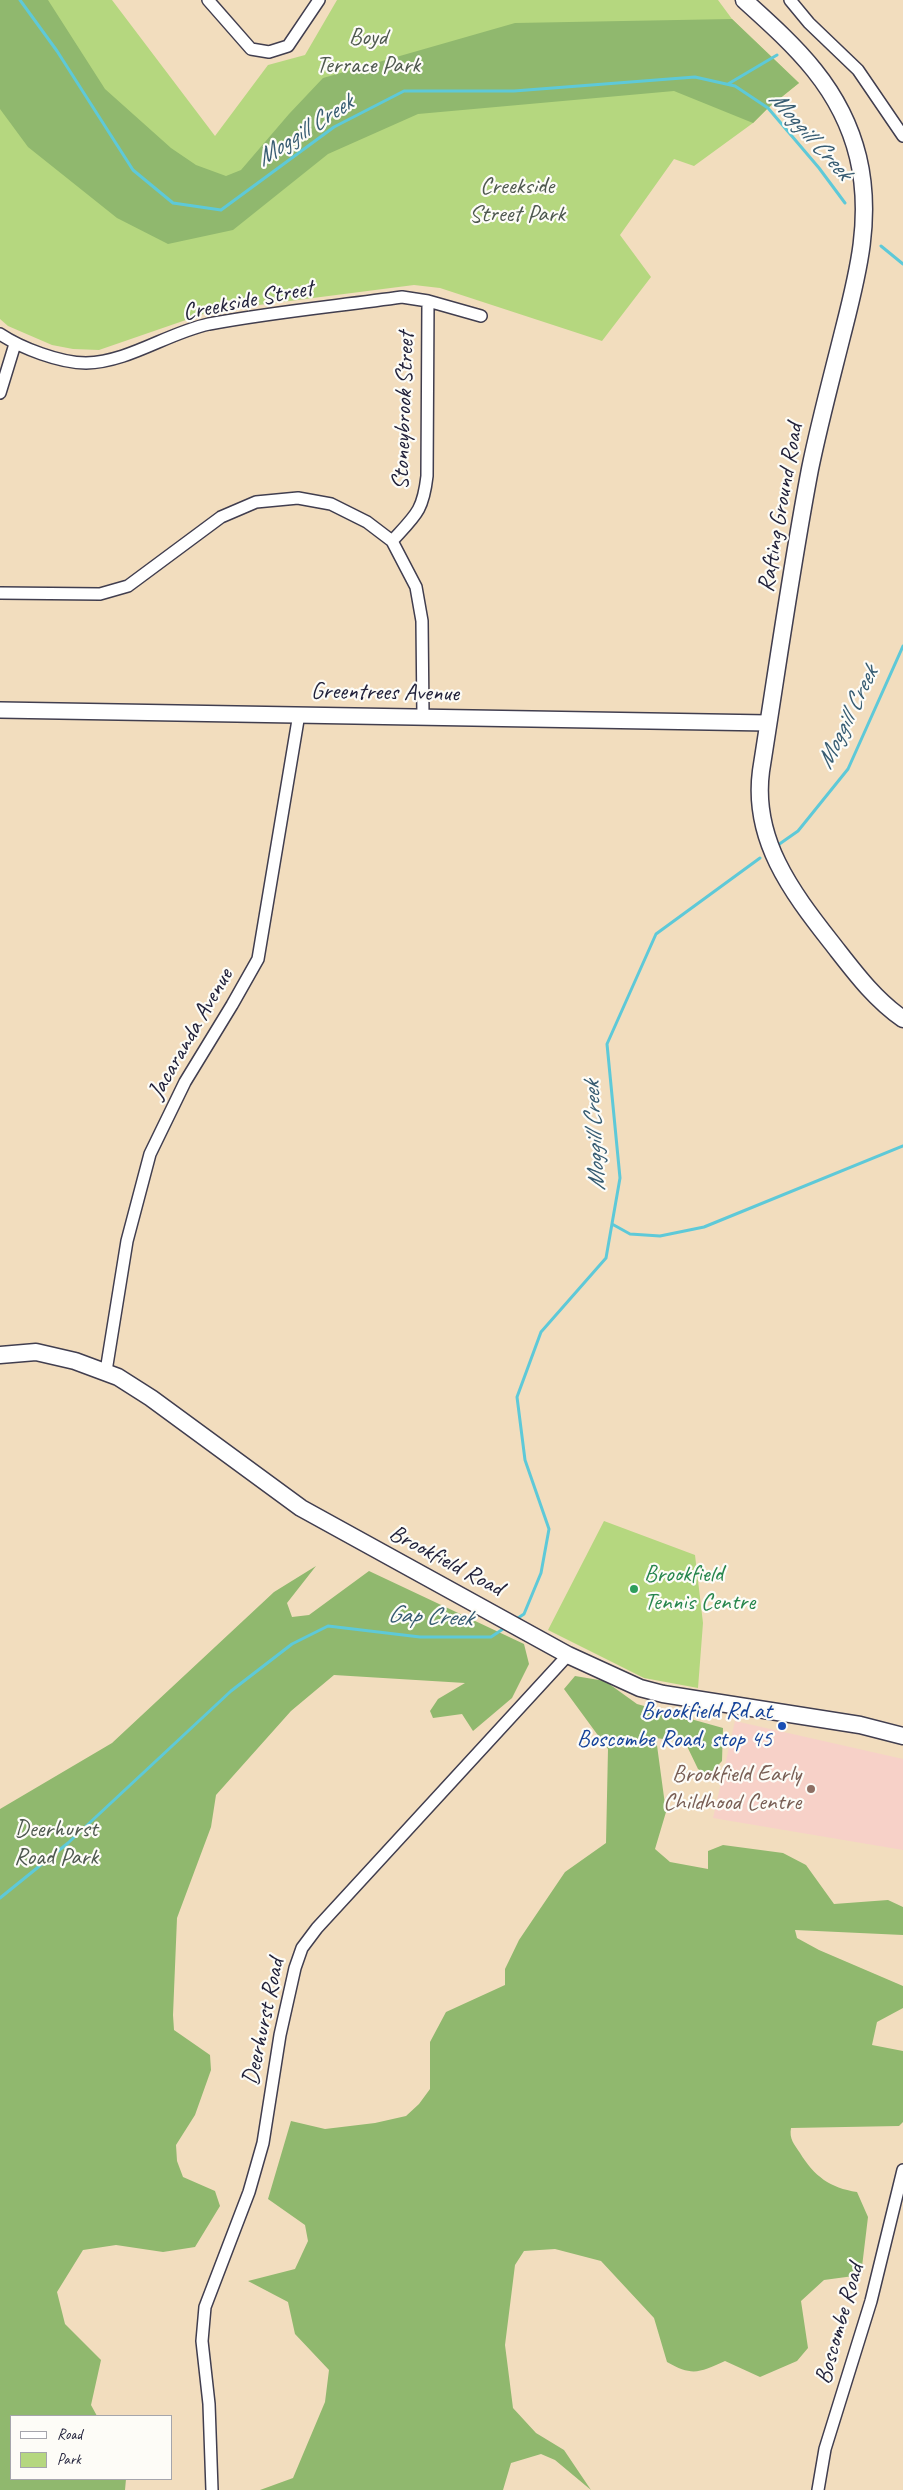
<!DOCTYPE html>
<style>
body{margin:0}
#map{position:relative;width:903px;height:2490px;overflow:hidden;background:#f2ddbe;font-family:Caveat,sans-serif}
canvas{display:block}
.legend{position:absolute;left:10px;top:2415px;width:162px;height:65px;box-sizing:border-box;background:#fdfcf7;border:1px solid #a5a5ac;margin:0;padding:6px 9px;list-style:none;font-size:15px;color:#22223b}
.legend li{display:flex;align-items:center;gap:10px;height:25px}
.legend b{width:25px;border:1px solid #a5a5ac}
</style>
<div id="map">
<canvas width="903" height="2490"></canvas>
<ul class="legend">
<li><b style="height:6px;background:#fff"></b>Road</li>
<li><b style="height:14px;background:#b5d77f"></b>Park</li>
</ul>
</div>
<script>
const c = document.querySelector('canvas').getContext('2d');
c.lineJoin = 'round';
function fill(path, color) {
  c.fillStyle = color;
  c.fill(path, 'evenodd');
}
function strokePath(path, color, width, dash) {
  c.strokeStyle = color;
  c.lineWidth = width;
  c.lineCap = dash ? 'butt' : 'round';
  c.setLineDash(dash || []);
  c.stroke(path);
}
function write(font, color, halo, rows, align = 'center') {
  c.font = font + ' Caveat,sans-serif';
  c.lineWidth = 4.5;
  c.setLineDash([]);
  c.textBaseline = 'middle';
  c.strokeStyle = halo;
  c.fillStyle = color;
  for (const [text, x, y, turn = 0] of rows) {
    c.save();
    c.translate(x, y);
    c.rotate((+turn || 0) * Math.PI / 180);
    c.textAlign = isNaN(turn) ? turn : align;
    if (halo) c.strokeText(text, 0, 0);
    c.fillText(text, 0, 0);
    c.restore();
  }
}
fill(new Path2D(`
 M735,1721l168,38v91l-190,-32z`), '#f7d1c8');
fill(new Path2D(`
 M0,0h112l103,136 53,-71 37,-10 32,-55h381l14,19 67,64 -31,25 -15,15 -59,43 -20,-7 -54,76 31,42 -49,64 -162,-53 -26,-3 -202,26 -113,39 -26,-1 -21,-4 -44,-19 -8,-7z
 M604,1521l91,34 8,68 -5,65 -54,-10 -96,-48z`), '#b5d77f');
fill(new Path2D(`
 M0,0h48l57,89 66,59 25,17 30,11 15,-6 48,-56 34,-36 192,-55 217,-4 67,64 -31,25 -15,15 -79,-32 -256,23 -90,40 -95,76 -65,14 -51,-26 -89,-71 -28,-38z
 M316,1566l-29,37 5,14 17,-2 60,-44 155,73 5,20 -17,34 -39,33 -11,-17 -29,4 -3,-7 8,-12 27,-16 -131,-8 -43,36 -75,84 -5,32 -34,91 -4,97 1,15 36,25 1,15 -16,45 -19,30 1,16 6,16 32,14 5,15 -25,41 -32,5 -47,-7 -33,5 -26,42 8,32 36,36 -10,45 6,11h-86v63h115l-1,11h-125v-681l112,-66 162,-151z
 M575,1676l30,5 32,23 86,24 -1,33 -13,14 -11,-6 -13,-27 -29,-4 10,74 -11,37 15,13 38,7v-18l15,-6 60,8 23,12 28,39 54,-4 15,7v28l-108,-5 2,8 22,12 84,36v22l-26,14 -5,23 31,6v71l-4,4 -108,2c-2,11 3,16 9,25 14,23 30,35 57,39l11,25 -7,58 -37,5 -23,21 7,47 -11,13 -37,16 -35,-16c-25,11 -32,16 -58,1l-13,-44 -53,-57 -46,-12 -31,2 -9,14 -10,80 8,63 23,25 28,17 27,40 -36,-30 -14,-6 -30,9 -8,27h-243l33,-12 32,-76 4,-32 -34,-36 -7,-32 -40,-21 47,-12 13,-28 -3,-16 -37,-26 23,-78 34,8 50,-6 31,-7 13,-12 11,-15v-47l16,-30 59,-27v-16l14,-29 46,-68 41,-29 2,-94 -44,-60z`), '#90b86e');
strokePath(new Path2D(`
 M20,0l37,51 76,119 40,33 48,7 113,-83 70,-36h110l181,-14 40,9 33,22 51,60 26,35
 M728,84l49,-29
 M881,246l22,18
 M778,845l20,-14 50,-62 55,-123
 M612,1224l18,10 30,2 44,-9 199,-81
 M515,1620l9,-6 17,-41 8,-44 -24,-69 -8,-63 24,-65 65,-74 14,-80 -13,-134 49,-110 104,-76
 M0,1898l68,-55 163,-152 61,-47 36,-18 92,11h71l15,-10`), '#5ec9d8', 3);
const minor = new Path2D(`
 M208,0l43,49 18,3 19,-6 31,-46
 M790,0l19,23 49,47 45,66
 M0,334c21,14 60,29 86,29 43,-1 81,-30 123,-39 63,-12 129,-18 193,-27l26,4 53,15
 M0,393l15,-49
 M392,541c24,-26 31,-30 35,-65l1,-175
 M0,593l100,1 28,-8 93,-69 35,-15 42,-4 33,6 36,18 25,19 24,46 6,34 1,95
 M106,1371l21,-130 23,-87 35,-72 47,-77 26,-46 41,-245
 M212,2490l-3,-86 -7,-63 3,-34 44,-115 14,-49 17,-108 15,-67 7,-20 15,-20 251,-273
 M818,2490l7,-41 46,-148 32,-131`);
const tertiary = new Path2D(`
 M0,710l768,13`);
const secondary = new Path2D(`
 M744,0c51,46 97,87 114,157 15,62 -1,120 -16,179 -11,44 -23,89 -32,133 -19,100 -33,201 -49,302 -9,68 30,120 70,171 22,28 42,56 72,77
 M0,1355l36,-3 39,9 43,16 33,21 150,110 267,147 72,33 23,6 197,31 43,11`);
strokePath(minor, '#413e4f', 14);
strokePath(tertiary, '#413e4f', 18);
strokePath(secondary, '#413e4f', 19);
strokePath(minor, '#fff', 11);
strokePath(tertiary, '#fff', 15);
strokePath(secondary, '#fff', 16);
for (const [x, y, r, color] of [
 [634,1589,5,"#2e9e5b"],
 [782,1726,5,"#1a4fb4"],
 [811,1789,5,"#8d6e63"]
]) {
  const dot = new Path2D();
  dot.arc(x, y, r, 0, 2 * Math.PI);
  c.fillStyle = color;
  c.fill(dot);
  strokePath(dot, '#fdfcf7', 2);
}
write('24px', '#4e584f', '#fdfcf7', [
 ["Boyd",368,38],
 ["Terrace Park",368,66],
 ["Creekside",517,187],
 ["Street Park",517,215],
 ["Deerhurst",56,1830],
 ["Road Park",56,1858]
]);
write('24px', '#22223b', '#fdfcf7', [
 ["Creekside Street",248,301,-11],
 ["Stoneybrook Street",404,411,-88],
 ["Rafting Ground Road",781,508,-80],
 ["Greentrees Avenue",385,693,1],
 ["Jacaranda Avenue",191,1034,-60],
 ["Brookfield Road",446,1561,28],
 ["Deerhurst Road",264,2022,-78],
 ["Boscombe Road",840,2324,-74]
]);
write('24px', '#27864d', '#fdfcf7', [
 ["Brookfield",644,1575],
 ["Tennis Centre",644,1603]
], 'left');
write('24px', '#164399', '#fdfcf7', [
 ["Brookfield Rd at",772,1712],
 ["Boscombe Road, stop 45",772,1740]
], 'right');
write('24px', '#785e54', '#fdfcf7', [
 ["Brookfield Early",801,1775],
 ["Childhood Centre",801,1803]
], 'right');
write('italic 25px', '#375c72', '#fdfcf7', [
 ["Moggill Creek",305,131,-33],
 ["Moggill Creek",810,136,48],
 ["Moggill Creek",848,718,-64],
 ["Moggill Creek",595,1136,-93],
 ["Gap Creek",430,1617,3]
]);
</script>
